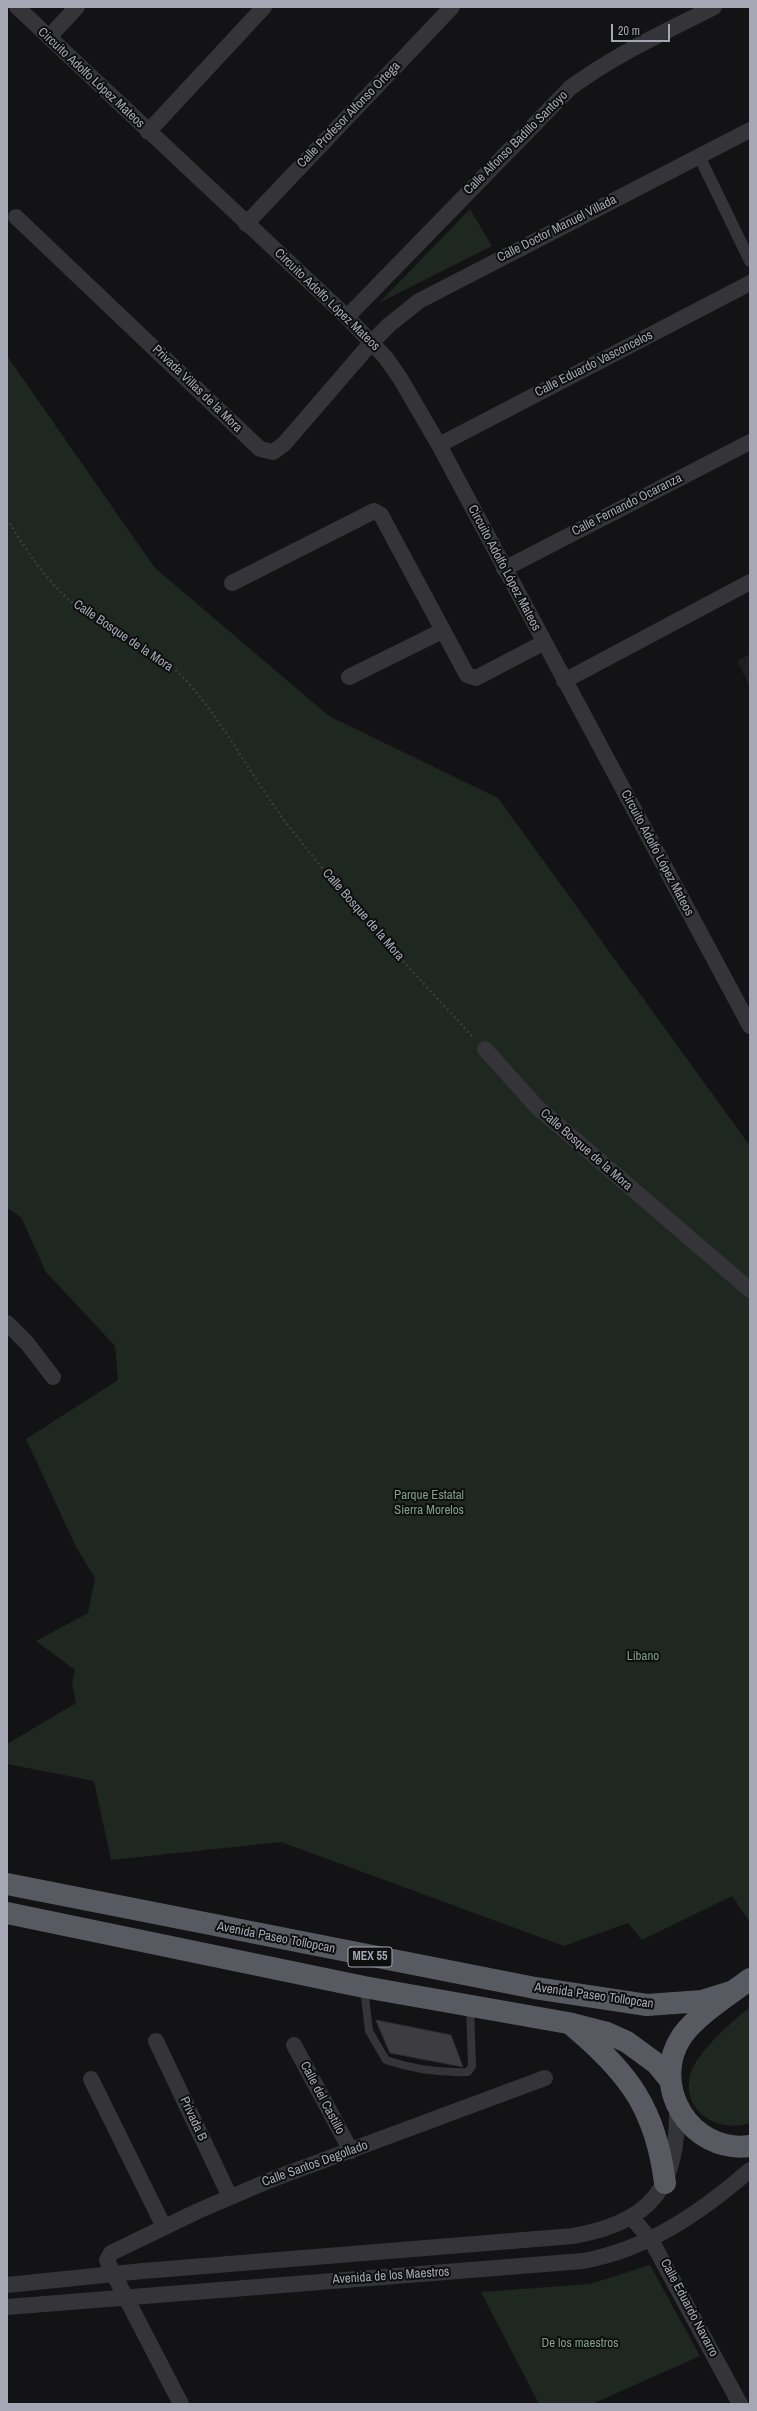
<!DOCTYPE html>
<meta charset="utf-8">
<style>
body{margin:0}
#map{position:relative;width:757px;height:2411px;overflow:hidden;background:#131315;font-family:"Archivo Narrow",sans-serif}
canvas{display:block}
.frame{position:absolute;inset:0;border:8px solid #a5a8b4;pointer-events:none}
.scale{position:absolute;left:611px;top:24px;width:59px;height:18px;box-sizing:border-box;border:2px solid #a5a8b4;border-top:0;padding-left:5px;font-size:12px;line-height:14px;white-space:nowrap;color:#a5a8b4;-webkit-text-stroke:3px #0e0e0f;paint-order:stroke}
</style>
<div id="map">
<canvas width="757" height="2411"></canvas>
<div class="frame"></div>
<div class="scale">20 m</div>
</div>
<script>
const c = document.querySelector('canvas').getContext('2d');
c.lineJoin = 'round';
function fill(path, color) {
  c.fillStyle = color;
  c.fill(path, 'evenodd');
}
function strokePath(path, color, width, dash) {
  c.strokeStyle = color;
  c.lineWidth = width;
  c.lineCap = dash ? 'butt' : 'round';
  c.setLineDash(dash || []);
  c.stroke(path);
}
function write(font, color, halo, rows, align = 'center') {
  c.font = font + ' "Archivo Narrow",sans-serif';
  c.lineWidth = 4;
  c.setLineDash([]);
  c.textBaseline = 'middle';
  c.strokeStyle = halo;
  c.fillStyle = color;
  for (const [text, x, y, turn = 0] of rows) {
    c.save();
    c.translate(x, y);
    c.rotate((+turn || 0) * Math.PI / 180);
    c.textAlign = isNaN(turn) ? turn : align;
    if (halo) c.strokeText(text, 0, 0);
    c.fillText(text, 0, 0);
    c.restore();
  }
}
fill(new Path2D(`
 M750,654v32l-13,-25z`), '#1f1f21');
fill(new Path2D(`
 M470,209l22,37 -113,57z
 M7,356l148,212 174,148 169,82 252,348v776l-18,-26 -90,44 -14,-17 -64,23 -283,-104 -170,18 -17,-79 -87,-17v-20l69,-41 -4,-20 3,-13 -39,-29 52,-28 7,-35 -19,-31 -50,-108 92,-59 -3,-34 -69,-74 -25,-55 -14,-9z
 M750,2007v116c-33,11 -71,-13 -59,-51 6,-19 42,-52 59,-65z
 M650,2265l50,91 -108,48h-53l-58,-112 109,-8z`), '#1f2721');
const building = new Path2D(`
 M376,2020l75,15 12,32 -73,-14z`);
fill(building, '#3d3d41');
strokePath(building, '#2e2d30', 1);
strokePath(new Path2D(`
 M7,519c22,36 46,72 81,96 34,23 76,38 102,70 37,43 63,94 97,139 58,75 122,144 186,213`), '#3a3b40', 2.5, [2, 3]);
strokePath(new Path2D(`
 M364,1988l5,43 17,29c26,9 54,13 82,12l4,-6 -2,-60`), '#343439', 8);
strokePath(new Path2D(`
 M699,156l51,105`), '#343439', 12);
strokePath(new Path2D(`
 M17,7l330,310 39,41 14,20 39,67 311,581
 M49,37l28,-30
 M148,132l116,-125
 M16,217l244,232 13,3 11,-8 88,-102 17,-17 30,-24 331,-171
 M246,224l206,-217
 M347,317l223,-229c44,-33 95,-56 144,-81
 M439,445l311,-162
 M504,569l246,-127
 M232,583l142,-72 7,4 86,160 9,3 67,-35
 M349,677l93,-46
 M564,681l186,-99
 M485,1049l52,58 213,183
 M7,1323l20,20 26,34
 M156,2041l74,156
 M294,2045l57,106
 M91,2079l73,148
 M631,2217l20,23 89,164
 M7,2285l136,-14 430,-35c80,-14 105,-50 104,-128
 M7,2307l576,-46c65,-12 117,-48 167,-91
 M181,2404l-72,-139 -2,-5 4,-7 87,-42 75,-32 272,-101`), '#343439', 16);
strokePath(new Path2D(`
 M7,1884l528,104 112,17 55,-4 32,-10
 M7,1913l357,74 204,36 39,10 20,9 30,22 13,16
 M750,1979c-21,16 -53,36 -68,57 -33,49 8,118 68,110
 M574,2027c55,46 82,83 91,156`), '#585a61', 22);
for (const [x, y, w] of [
 [370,1957,44]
]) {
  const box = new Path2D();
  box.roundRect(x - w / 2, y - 10, w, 20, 3);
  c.fillStyle = '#0e0e0f';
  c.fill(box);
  strokePath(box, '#a5a8b4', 1);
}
write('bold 12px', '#a5a8b4', null, [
 ["MEX 55",370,1957]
]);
write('13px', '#a5a8b4', '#0e0e0f', [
 ["Circuito Adolfo López Mateos",91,78,43],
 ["Calle Profesor Alfonso Ortega",349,115,-46],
 ["Calle Alfonso Badillo Santoyo",516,143,-45],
 ["Calle Doctor Manuel Villada",557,229,-27],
 ["Circuito Adolfo López Mateos",327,300,44],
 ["Calle Eduardo Vasconcelos",594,364,-27],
 ["Privada Villas de la Mora",197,389,44],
 ["Calle Fernando Ocaranza",627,505,-27],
 ["Circuito Adolfo López Mateos",504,568,62],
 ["Calle Bosque de la Mora",123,636,34],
 ["Circuito Adolfo López Mateos",657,853,62],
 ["Calle Bosque de la Mora",363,915,49],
 ["Calle Bosque de la Mora",586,1150,41],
 ["Avenida Paseo Tollopcan",276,1938,11],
 ["Avenida Paseo Tollopcan",594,1996,8],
 ["Calle del Castillo",322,2098,62],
 ["Privada B",193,2119,65],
 ["Calle Santos Degollado",315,2164,-20],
 ["Avenida de los Maestros",391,2276,-4],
 ["Calle Eduardo Navarro",689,2308,62]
]);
write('13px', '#7d9e84', '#0e0e0f', [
 ["Parque Estatal",429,1496],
 ["Sierra Morelos",429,1511],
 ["Libano",643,1657],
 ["De los maestros",580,2344]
]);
</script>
